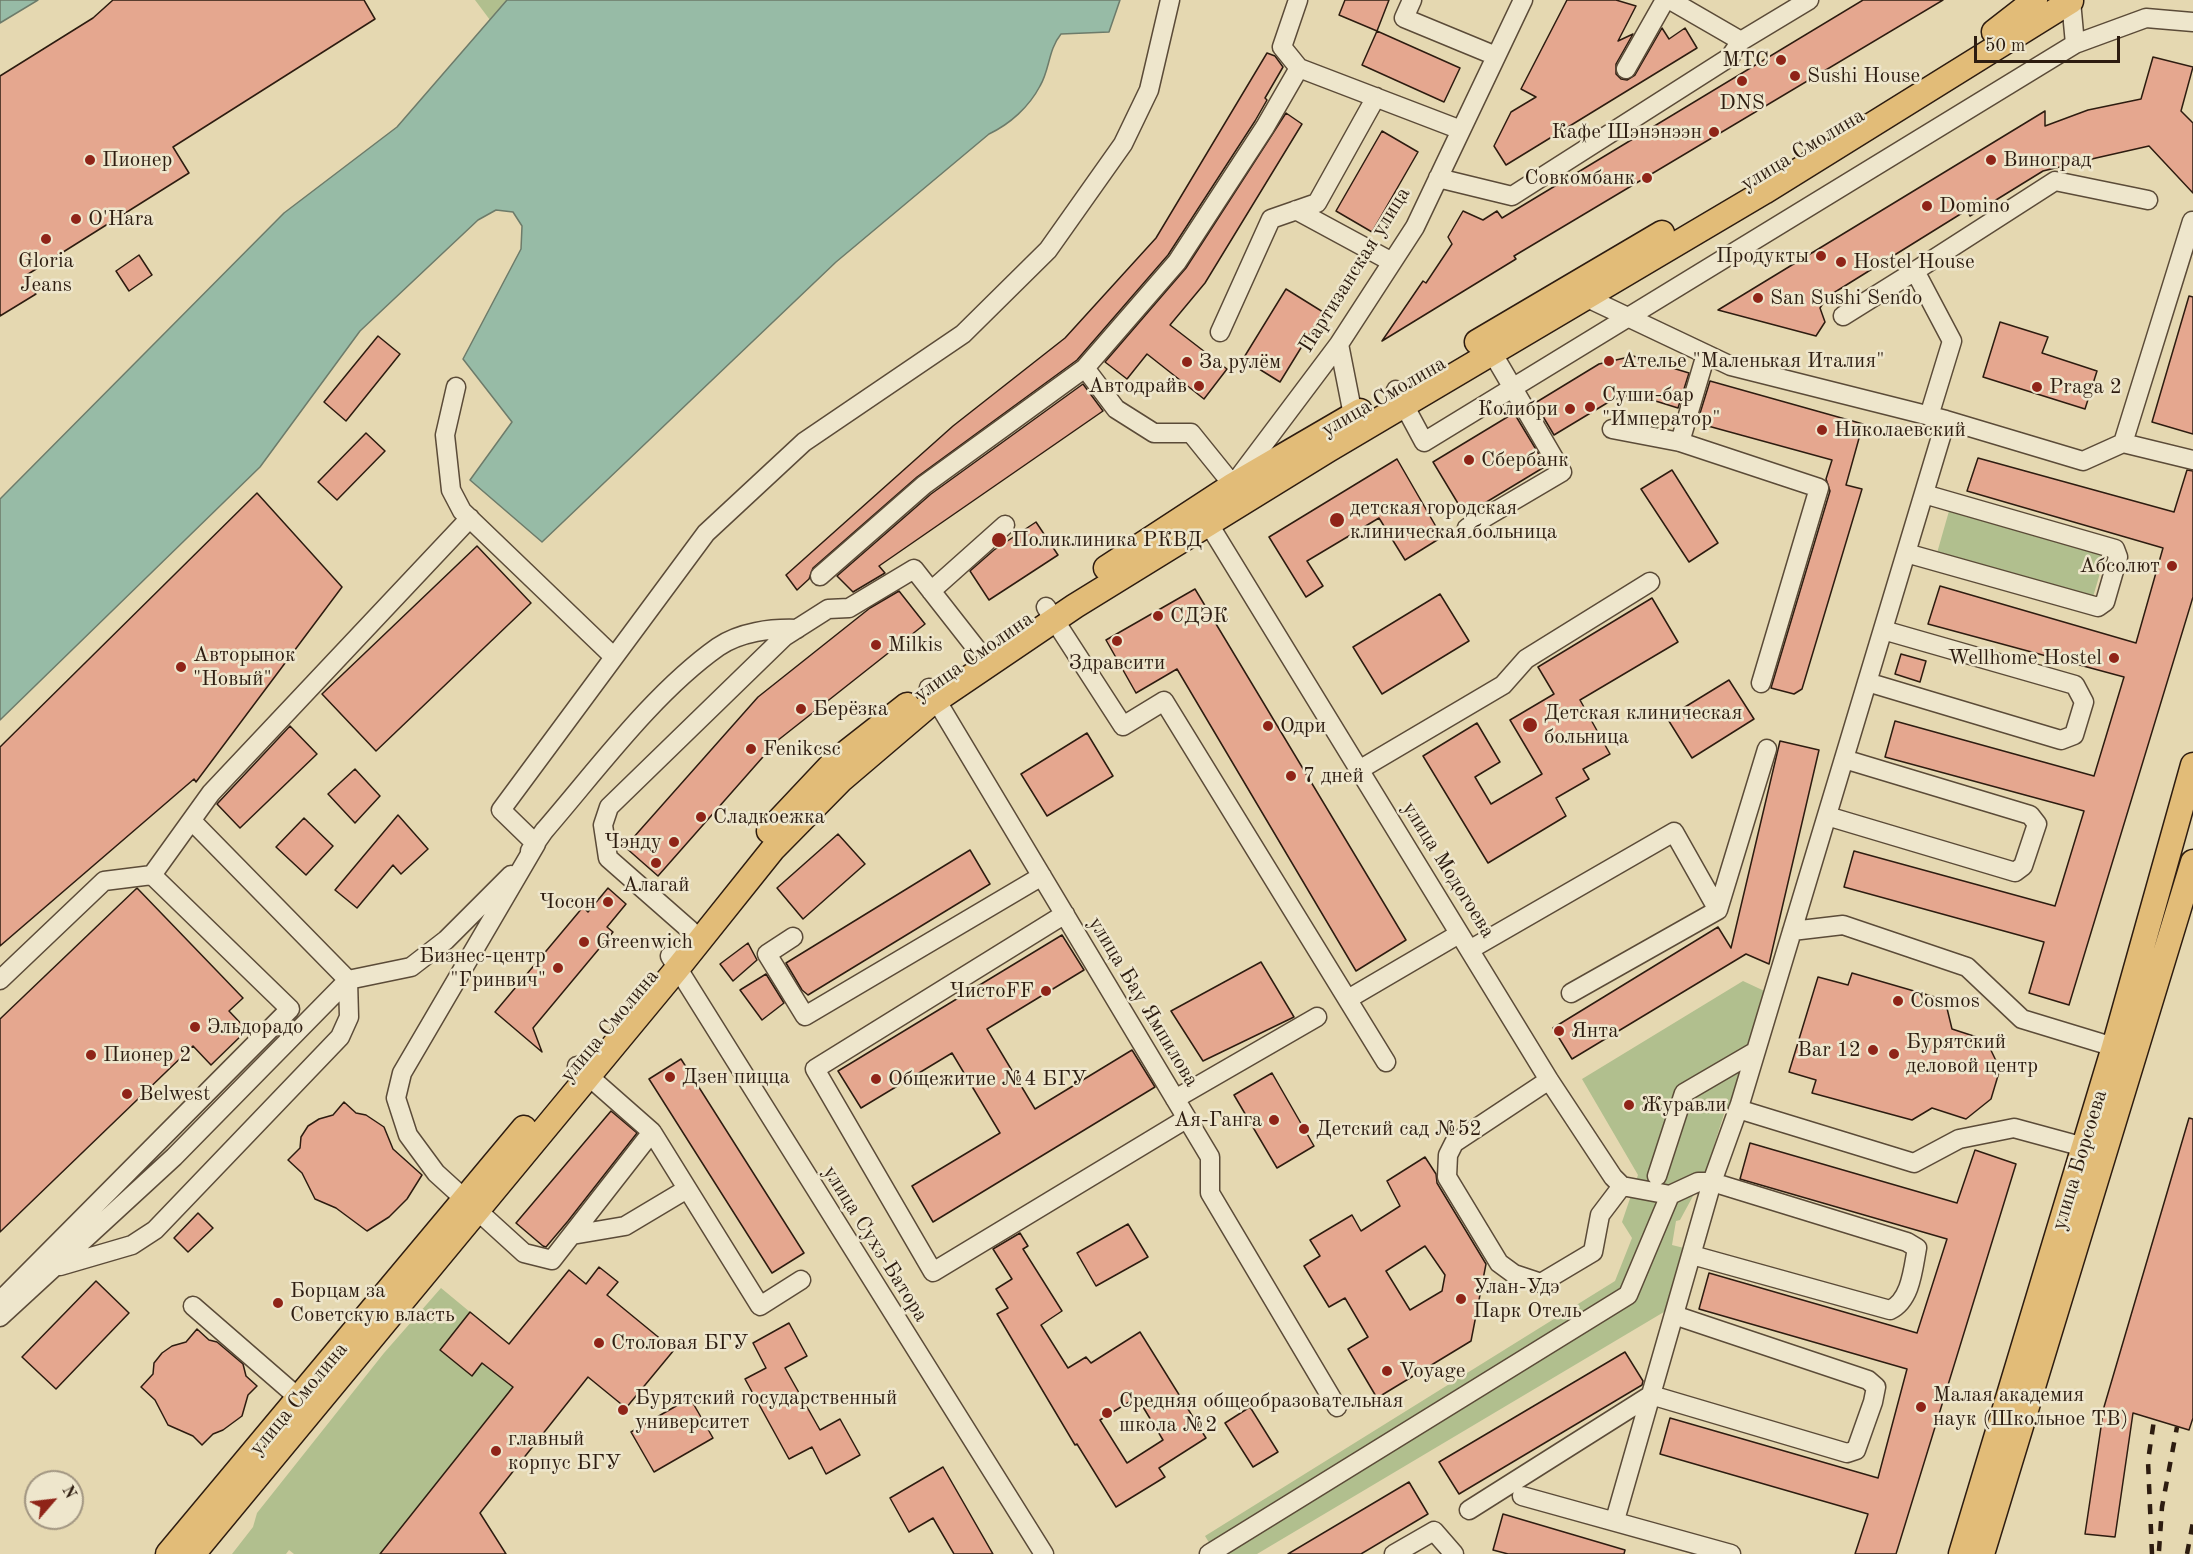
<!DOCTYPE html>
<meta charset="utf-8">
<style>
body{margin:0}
#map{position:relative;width:2193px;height:1554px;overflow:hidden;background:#e5d8b1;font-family:"Old Standard TT",serif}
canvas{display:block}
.north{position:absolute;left:24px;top:1470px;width:60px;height:60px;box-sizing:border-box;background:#eee6cc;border:2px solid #a19581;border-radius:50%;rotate:62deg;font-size:16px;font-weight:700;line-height:24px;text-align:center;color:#2d1c10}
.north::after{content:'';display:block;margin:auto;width:21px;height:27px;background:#8f2418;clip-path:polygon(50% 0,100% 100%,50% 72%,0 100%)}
.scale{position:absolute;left:1974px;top:36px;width:146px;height:27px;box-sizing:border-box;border:3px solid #2d1c10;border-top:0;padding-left:8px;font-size:18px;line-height:21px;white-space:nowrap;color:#2d1c10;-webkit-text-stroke:4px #eee6cc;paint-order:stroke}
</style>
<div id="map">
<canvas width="2193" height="1554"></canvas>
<div class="north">N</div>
<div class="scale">50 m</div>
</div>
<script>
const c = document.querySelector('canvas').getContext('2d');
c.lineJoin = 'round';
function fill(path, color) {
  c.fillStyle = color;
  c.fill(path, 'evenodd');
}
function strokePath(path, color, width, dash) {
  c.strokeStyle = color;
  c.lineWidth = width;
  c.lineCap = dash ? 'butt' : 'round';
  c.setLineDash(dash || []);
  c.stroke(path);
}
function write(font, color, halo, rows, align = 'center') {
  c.font = font + ' "Old Standard TT",serif';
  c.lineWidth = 5;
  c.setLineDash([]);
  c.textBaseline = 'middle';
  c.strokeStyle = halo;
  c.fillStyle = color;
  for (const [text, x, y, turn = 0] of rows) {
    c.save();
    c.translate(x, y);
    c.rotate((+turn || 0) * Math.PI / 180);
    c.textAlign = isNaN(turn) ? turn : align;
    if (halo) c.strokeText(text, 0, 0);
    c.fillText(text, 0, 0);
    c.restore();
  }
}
fill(new Path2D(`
 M475,0h32l-17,20z
 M1949,511l156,45 -12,41 -156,-44z
 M1743,981l30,14 -33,109 -15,7 -20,63 -25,46 -4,1 -4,24 12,3 -10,58 -417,248h-41l-11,-18 410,-255 17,-43 -10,-16 16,-47 -56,-96z
 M441,1288l29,24 2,63 10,-12 31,24 -133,167h-86l-5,-4 -3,4h-54l21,-27 4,-14 127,-160z`), '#b1bf8e');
const water = new Path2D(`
 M0,0h38l-38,23z
 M507,0h613l-11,32 -48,2c-13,16 -11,35 -21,52 -11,21 -30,38 -51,48l-153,128 -294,280 -72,-62 42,-58 -49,-63 58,-110 1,-23 -9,-14 -17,-2 -18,10 -118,111 -100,136 -260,253v-221l284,-286 113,-86z`);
fill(water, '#97bba6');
strokePath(water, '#6d7b6a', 1.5);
const building = new Path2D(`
 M113,0h251l11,19 -202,128 16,26 -164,103 11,18 -36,22v-240l93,-58z
 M1345,0h44l-12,31 -38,-16z
 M1567,0h49l20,6 -18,35 15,-7 -17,30v10l5,5 6,1 8,-5 27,-47 7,11 16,-11 12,20 -191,117 -12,-19 17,-34 25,-15 -15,-8z
 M1863,0h80l-429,256 2,3 -134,82 41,-60 3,2 26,-39 -4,-7 15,-26 20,9 14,-9 5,7z
 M1377,31l83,37 -16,34 -82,-37z
 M1267,53l8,3 8,11 -18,31 2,2 -12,21 -87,134 -91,105 -160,117 -104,91 -4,11 -12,11 -11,-15 167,-149 112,-88 91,-100z
 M2153,57l40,10 -12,44 12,12v70l-44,-47 -53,12 -53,13 -73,45 -3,-6 -140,87 -7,11 5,14 -9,14 -98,-26 327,-199v15l43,-16 53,-11z
 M1286,113l16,11 -97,159 -35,42 57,44 -23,30 -57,-45 -20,25 -22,-17 81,-94z
 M1382,131l36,21 -46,80 -36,-21z
 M139,255l13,20 -23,16 -13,-20z
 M1286,289l37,23 -43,70 -37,-23z
 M2189,296l4,1v137l-41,-12z
 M2000,322l48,15 -6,16 55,18 -12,38 -102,-32z
 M378,336l22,18 -54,67 -22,-19z
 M1633,356l56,17 -11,35 -45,-14 -21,6 -58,35 -19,-32 64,-39z
 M1710,381l153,43 -17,61 16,4 -60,200 -8,5 -23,-6 59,-197 -4,-12 6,-19 -135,-37z
 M1083,384l20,27 -224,155 6,7 -32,19 -16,-16 94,-82z
 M1514,413l32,53 -81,49 -32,-53z
 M366,433l19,18 -48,49 -19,-18z
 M1978,458l196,54 13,-42 6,1v126l-124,408 -40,-12 15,-51 -200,-55 10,-36 201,55 29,-95 -199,-54 10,-36 199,55 30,-99 -196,-53 12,-38 196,57 27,-95 -196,-57z
 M1397,459l45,78 -37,23 -26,-42 -72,43 16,25 -17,11 -37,-60z
 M1672,470l46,73 -29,19 -48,-73z
 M257,493l85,94 -146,195 -2,-3 -194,167v-199z
 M1036,522l22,33 -69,45 -19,-29 24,-21z
 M477,546l54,57 -155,148 -54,-57z
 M1195,589l211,351 -50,31 -179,-302 -41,24 -30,-53z
 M899,591l26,33 -148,117 -119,135 -33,-29 133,-150 112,-89z
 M1440,594l29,47 -87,53 -29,-47z
 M1652,598l26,44 -98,58 30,54 -27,15 6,10 -33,19 10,18 -78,47 -65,-107 54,-33 23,39 -25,15 16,27 51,-30 -32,-54 44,-26 -16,-27z
 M1901,654l25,7 -6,21 -25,-8z
 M1729,680l25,39 -62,39 -25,-40z
 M290,726l27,28 -77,74 -23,-24z
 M1087,733l26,43 -66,40 -26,-42z
 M1780,741l39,9 -50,214 -23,-10 -174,105 -19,-31 165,-101 13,21z
 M355,769l25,27 -25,27 -27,-29z
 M398,815l30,34 -27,25 -8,-9 -36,43 -22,-18z
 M304,818l29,28 -27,29 -30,-28z
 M838,834l27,30 -62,55 -26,-31z
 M970,850l20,34 -182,111 -6,-5 -16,-27z
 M137,888l106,110 -14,13 18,19 -36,35 -18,-19 -193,186v-213z
 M608,888l18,16 -19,23 6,5 -80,96 9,24 -47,-40 88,-105 5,5z
 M1062,935l22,35 -97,59 48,80 97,-59 23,37 -222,135 -21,-36 88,-53 -48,-80 -91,55 -23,-37z
 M748,943l9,17 -24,21 -13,-17z
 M1261,962l33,55 -91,44 -32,-50z
 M1852,973l93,27 7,29 34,11 14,29 -9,30 -25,20 -34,-11 -20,12 -100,-27 4,-13 -27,-8 29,-95 30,8z
 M766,974l18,29 -22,17 -22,-30z
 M681,1059l123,194 -32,20 -123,-194z
 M1272,1073l42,73 -37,22 -43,-73z
 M344,1102l12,11 10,2 18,12 9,22 29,26 -15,24 -18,18 -22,14 -31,-23 -21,-9 -13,-26 -14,-13 12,-12 1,-11 7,-11 11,-7 14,-4z
 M611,1111l26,22 -69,88 -22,26 -3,-1 -27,-23z
 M2189,1118l4,1v299l-4,12 -56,-17 -18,124 -30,-3 19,-127z
 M1750,1143l207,60 18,-53 41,14 -120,390h-41l13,-40 -208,-60 10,-36 208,60 29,-109 -208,-60 10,-36 208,60 30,-94 -207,-60z
 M1425,1157l11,17 1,9 49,81 -15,77 -94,57 -29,-49 20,-12 -23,-39 -16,9 -25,-41 16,-10 -10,-16 42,-25 9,16 39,-25 -13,-25zM1425,1246l20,29 -3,16 -32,19 -24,-39z
 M198,1213l15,15 -25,24 -14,-14z
 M1128,1224l20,33 -52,29 -19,-33z
 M1020,1233l8,13 -5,3 39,62 -21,14 27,43 18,-11 5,6 49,-31 66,106 -47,30 6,9 -49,30 -39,-63 -2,1 -78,-131 11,-6 -12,-19 16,-10 -19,-30zM1137,1397l26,43 -36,23 -27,-43z
 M599,1267l19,15 -11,13 67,55 -48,58 -38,-31 -108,136 26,41h-126l133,-167 -31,-24 -10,13 -32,-26 30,-38 39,32 60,-74 17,14z
 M96,1281l33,32 -73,76 -34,-32z
 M789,1323l18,33 -22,12 35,62 20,-11 20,36 -34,19 -14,-27 -23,12 -44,-80 21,-11 -13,-25z
 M197,1329l12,11 8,2 26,22 3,12 11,10 -9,9 -6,21 -19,14 -10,4 -11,11 -9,-9 -25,-11 -13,-25 -14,-13 12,-13 1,-11 8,-10 10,-7 14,-4z
 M1625,1352l18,29 -1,4 -183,109 -20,-32z
 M690,1398l23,40 -59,34 -23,-40z
 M1250,1407l28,45 -25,15 -28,-44z
 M943,1467l50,87h-39l-21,-36 -24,14 -19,-34z
 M1409,1482l19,32 -67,40h-73z
 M1503,1514l122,36 -1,4h-116l-15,-4z`);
fill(building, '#e5a78f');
strokePath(building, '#2d1c10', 1.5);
const minor = new Path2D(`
 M1298,0l-16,47 17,21
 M1412,0l-8,18 92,38
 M1670,0l71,41
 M2075,44l71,-26 47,4
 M1626,69l39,-69
 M1438,178l74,18 218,-139 11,-16 68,-41
 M1296,210l96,52
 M1577,293l154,73 215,54 137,41 40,-18 70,17
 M1843,316l72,-45
 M1220,332l51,-113 46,-16 59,-106
 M1339,344l14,71
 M1085,368l31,41 38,24h37l42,52 106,-141 76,-117 108,-227
 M456,387l-11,48 6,55 11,21 152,146
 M1396,390l28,52 651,-398 -4,-43
 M1929,416l23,-75 -37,-70 140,-90 93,19
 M1612,429l68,13 139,46 -58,195
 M1680,442l26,-88
 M2123,443l69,-222
 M1202,513l347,567 64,97 9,9 48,9 28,-13h14l-97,338
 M1467,528l95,-56 -76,-130
 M1906,553l192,54 7,-5 13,-45 -3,-8 -191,-55
 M820,576l104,-91 161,-117 92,-106 88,-135 34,-59 162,62
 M931,591l74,-66
 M1046,607l77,119 41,-25 222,361
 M1867,682l194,58 13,-5 10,-33 -9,-17 -192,-55
 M929,688l281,469v36l127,214
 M1359,770l144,-85 23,-26 124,-77
 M1827,816l188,56 8,-6 14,-42 -7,-9 -186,-56
 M530,851l14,-20c52,-60 109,-138 174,-184 22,-15 53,-19 79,-18
 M1065,914l-250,155 118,203 253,-153
 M690,930l-82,-72 -5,-33 6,-18 175,-170 44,-28 21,-1 65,-39 65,83
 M1792,931l51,-6 124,42 55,52 92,28
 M793,937l-26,17 38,62 237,-140
 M1471,949l203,-117 44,78
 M670,956l374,598
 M0,980l104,-99 48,-6 59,-82 259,-275
 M1571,993l147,-83 49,-161
 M1348,999l111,-65
 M577,1066l75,66
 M1549,1080l-95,63 -6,12 -1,22 52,86 15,11 27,9 52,-31 7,-37 22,-29
 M1175,1099l142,-82
 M1738,1109l176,54 45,-24 55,-11 70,19
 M1657,1176l27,-83 72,-42
 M572,1235l53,-9 62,-37
 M1692,1255l198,55c21,-10 23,-41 27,-62l-10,-6 -195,-60 28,-78 206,-684
 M60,1266l72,-21 23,-15 185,-193 9,-20 -1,-37 -156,-159
 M801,1280l-41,26 -108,-174 -100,128 -28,-7 -88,-80 -28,-38 -12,-37 6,-25 134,-229 -35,-34 205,-277 98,-91 159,-108 85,-84 75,-106 26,-54 21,-90
 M2,1299l288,-290 -138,-134
 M193,1306l107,93
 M0,1317l174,-160 174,-177 63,-13 35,-27 65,-65
 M1522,1496l209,58
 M1469,1510l182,-115 196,58 9,-3 17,-48 3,-15 -8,-7 -194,-65
 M1209,1554l419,-259 42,-100
 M1394,1554l40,-23 20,23`);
const major = new Path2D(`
 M1994,32l41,-32
 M1477,342l185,-109
 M1106,568l127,-83 127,-74
 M769,831l64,-68 74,-58
 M168,1554l356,-426
 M193,1554l484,-585 96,-120 68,-69 88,-75 146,-99 253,-156 436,-258 307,-191
 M1961,1554l153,-507 79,-282
 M1982,1554l211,-692`);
strokePath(minor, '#5b4b38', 21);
strokePath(major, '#2d1c10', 27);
strokePath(minor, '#eee6cc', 18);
strokePath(major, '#e2bc78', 24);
strokePath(new Path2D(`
 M2159,1551l3,-44 15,-80
 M2152,1554l-4,-93 6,-41
 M2187,1554l6,-32`), '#2d1c10', 4.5, [10, 10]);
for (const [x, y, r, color] of [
 [1781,60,6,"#8f2418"],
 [1795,76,6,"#8f2418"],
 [1742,81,6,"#8f2418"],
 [1714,132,6,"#8f2418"],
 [90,160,6,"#8f2418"],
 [1991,160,6,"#8f2418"],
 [1647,178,6,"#8f2418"],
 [1927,206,6,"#8f2418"],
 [76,219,6,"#8f2418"],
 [46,239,6,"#8f2418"],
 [1821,256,6,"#8f2418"],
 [1841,262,6,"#8f2418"],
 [1758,298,6,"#8f2418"],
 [1609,361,6,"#8f2418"],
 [1187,362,6,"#8f2418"],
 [1199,386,6,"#8f2418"],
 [2037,387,6,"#8f2418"],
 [1590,407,6,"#8f2418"],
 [1570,409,6,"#8f2418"],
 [1822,430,6,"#8f2418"],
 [1469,460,6,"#8f2418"],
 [1337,520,8,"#8f2418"],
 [999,540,8,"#8f2418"],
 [2172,566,6,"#8f2418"],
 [1158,616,6,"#8f2418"],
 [1117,641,6,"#8f2418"],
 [876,645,6,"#8f2418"],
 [2114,658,6,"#8f2418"],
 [181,667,6,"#8f2418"],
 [801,709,6,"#8f2418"],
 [1530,725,8,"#8f2418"],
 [1268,726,6,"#8f2418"],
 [751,749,6,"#8f2418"],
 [1291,776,6,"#8f2418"],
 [701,817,6,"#8f2418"],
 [674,842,6,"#8f2418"],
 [656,863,6,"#8f2418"],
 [608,902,6,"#8f2418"],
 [584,942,6,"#8f2418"],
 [558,968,6,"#8f2418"],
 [1046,991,6,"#8f2418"],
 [1898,1001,6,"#8f2418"],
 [195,1027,6,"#8f2418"],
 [1559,1031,6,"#8f2418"],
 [1873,1050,6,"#8f2418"],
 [1894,1054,6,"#8f2418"],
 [91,1055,6,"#8f2418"],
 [670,1077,6,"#8f2418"],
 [876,1079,6,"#8f2418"],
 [127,1094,6,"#8f2418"],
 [1629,1105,6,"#8f2418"],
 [1274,1120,6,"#8f2418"],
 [1304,1129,6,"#8f2418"],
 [1461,1299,6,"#8f2418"],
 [278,1303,6,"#8f2418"],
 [599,1343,6,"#8f2418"],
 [1387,1371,6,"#8f2418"],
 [1921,1407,6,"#8f2418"],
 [623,1410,6,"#8f2418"],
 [1107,1413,6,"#8f2418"],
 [496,1451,6,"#8f2418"]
]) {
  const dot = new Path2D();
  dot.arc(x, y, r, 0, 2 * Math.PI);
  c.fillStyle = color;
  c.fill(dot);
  strokePath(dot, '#eee6cc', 2);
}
write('21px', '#2d1c10', '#eee6cc', [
 ["МТС",1769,60,"right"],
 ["Sushi House",1807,76],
 ["DNS",1742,103,"center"],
 ["Кафе Шэнэнээн",1702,132,"right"],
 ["Пионер",102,160],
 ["Виноград",2003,160],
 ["Совкомбанк",1635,178,"right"],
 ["Domino",1939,206],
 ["O'Hara",88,219],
 ["Продукты",1809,256,"right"],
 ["Gloria",46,261,"center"],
 ["Jeans",46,285,"center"],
 ["Hostel House",1853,262],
 ["San Sushi Sendo",1770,298],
 ["Ателье \"Маленькая Италия\"",1621,361],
 ["За рулём",1199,362],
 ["Автодрайв",1187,386,"right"],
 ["Praga 2",2049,387],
 ["Суши-бар",1602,395],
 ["\"Император\"",1602,419],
 ["Колибри",1558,409,"right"],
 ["Николаевский",1834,430],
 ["Сбербанк",1481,460],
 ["детская городская",1350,508],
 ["клиническая больница",1350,532],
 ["Поликлиника РКВД",1012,540],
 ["Абсолют",2160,566,"right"],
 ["СДЭК",1170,616],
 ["Milkis",888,645],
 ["Авторынок",193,655],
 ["\"Новый\"",193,679],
 ["Wellhome Hostel",2102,658,"right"],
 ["Здравсити",1117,663,"center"],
 ["Берёзка",813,709],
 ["Детская клиническая",1544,713],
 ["больница",1544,737],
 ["Одри",1280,726],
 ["Fenikcsc",763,749],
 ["7 дней",1303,776],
 ["Сладкоежка",713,817],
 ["Чэнду",662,842,"right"],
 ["Алагай",656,885,"center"],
 ["Чосон",596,902,"right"],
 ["Greenwich",596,942],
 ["Бизнес-центр",546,956,"right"],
 ["\"Гринвич\"",546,980,"right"],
 ["ЧистоFF",1034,991,"right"],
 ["Cosmos",1910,1001],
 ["Эльдорадо",207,1027],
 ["Янта",1571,1031],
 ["Бурятский",1906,1042],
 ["деловой центр",1906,1066],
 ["Bar 12",1861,1050,"right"],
 ["Пионер 2",103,1055],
 ["Дзен пицца",682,1077],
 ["Общежитие №4 БГУ",888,1079],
 ["Belwest",139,1094],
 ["Журавли",1641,1105],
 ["Ая-Ганга",1262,1120,"right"],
 ["Детский сад №52",1316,1129],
 ["Улан-Удэ",1473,1287],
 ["Парк Отель",1473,1311],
 ["Борцам за",290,1291],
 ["Советскую власть",290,1315],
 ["Столовая БГУ",611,1343],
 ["Voyage",1399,1371],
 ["Малая академия",1933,1395],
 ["наук (Школьное ТВ)",1933,1419],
 ["Бурятский государственный",635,1398],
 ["университет",635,1422],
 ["Средняя общеобразовательная",1119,1401],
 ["школа №2",1119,1425],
 ["главный",508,1439],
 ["корпус БГУ",508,1463]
], 'left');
write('21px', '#2d1c10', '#eee6cc', [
 ["улица Смолина",1803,150,-31],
 ["Партизанская улица",1355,270,-58],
 ["улица Смолина",1384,397,-30],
 ["улица Смолина",974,657,-35],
 ["улица Модогоева",1448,870,58],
 ["улица Бау Ямпилова",1143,1002,59],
 ["улица Смолина",610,1026,-50],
 ["улица Борсоева",2080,1160,-73],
 ["улица Сухэ-Батора",875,1244,58],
 ["улица Смолина",299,1399,-50]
]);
</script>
